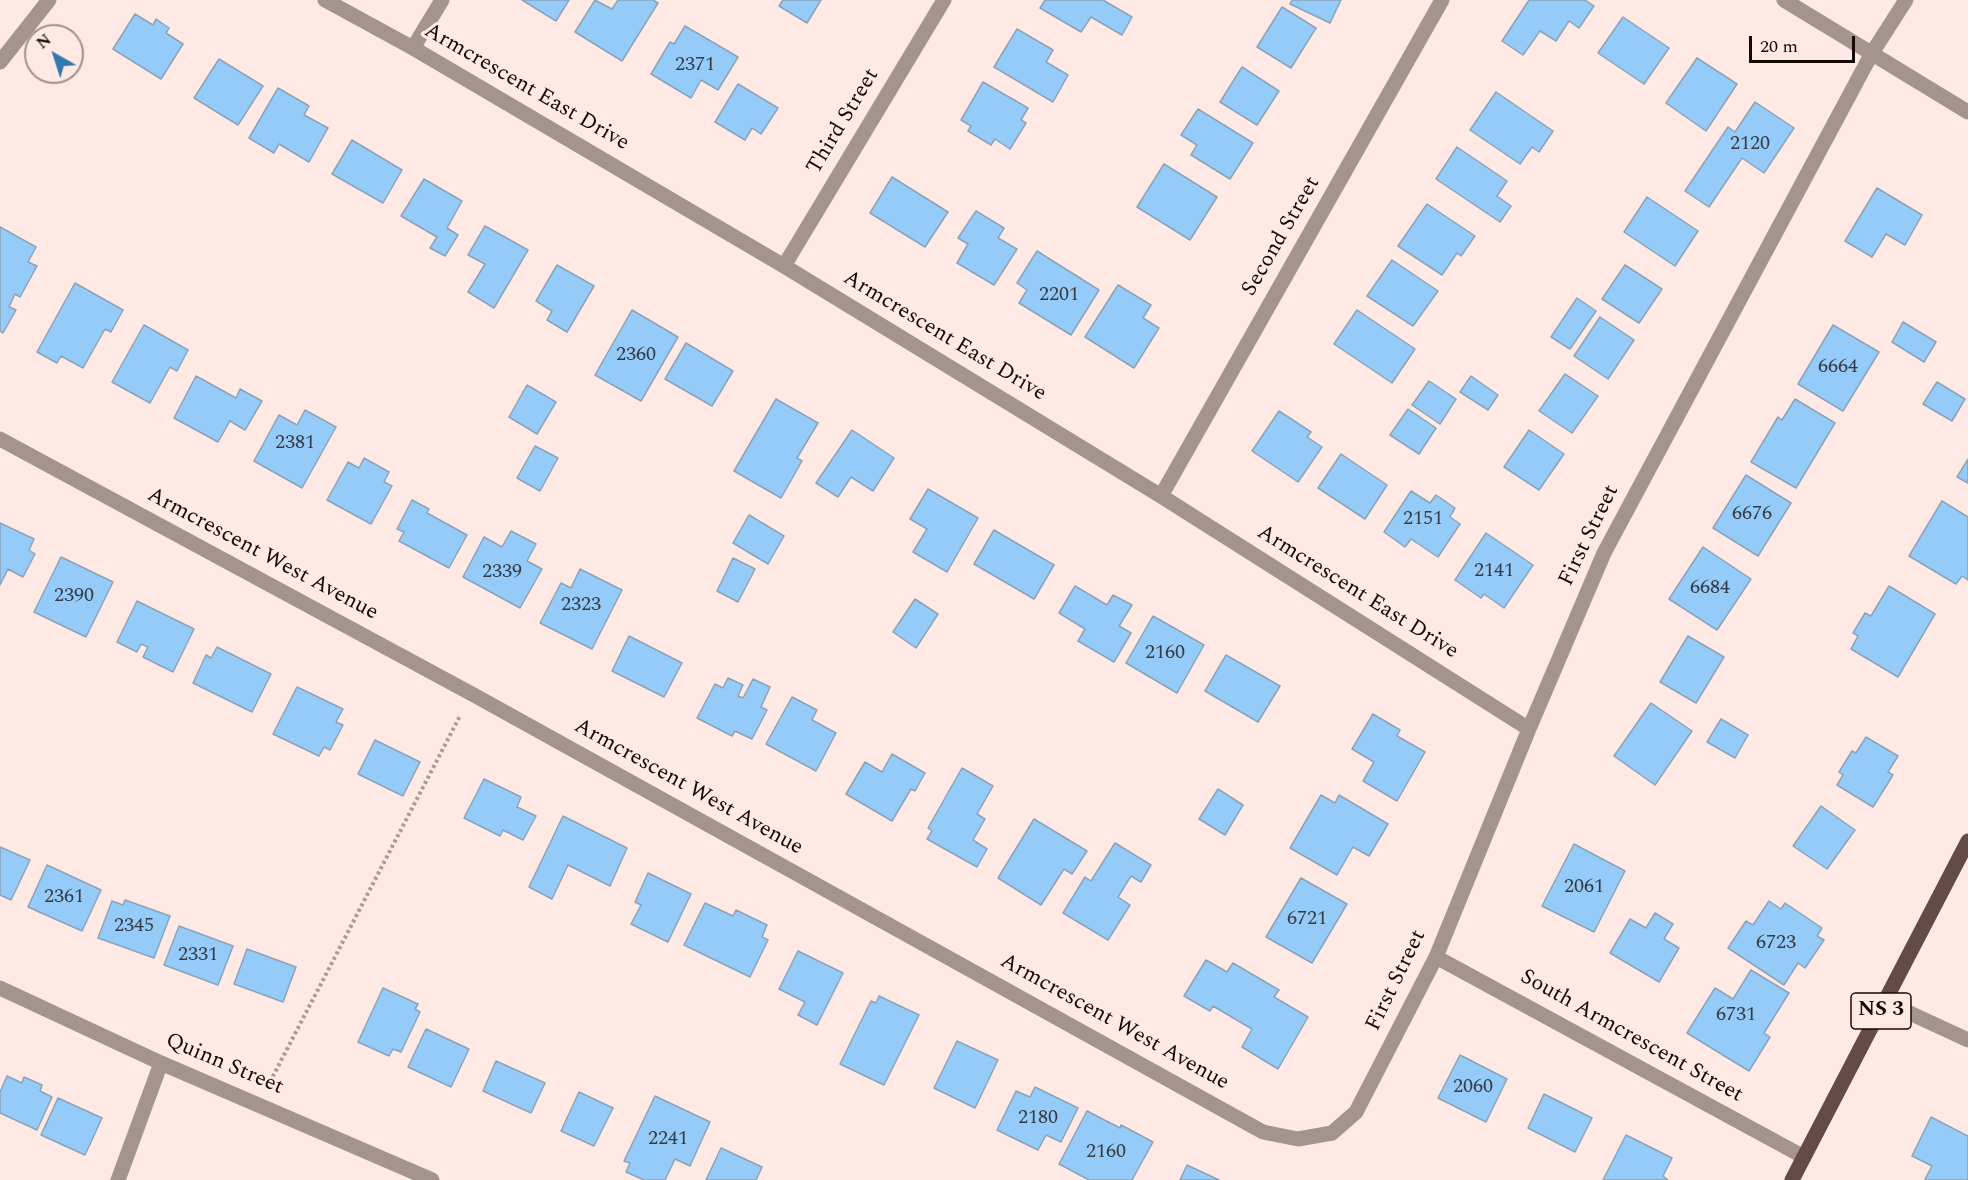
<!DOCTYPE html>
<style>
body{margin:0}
#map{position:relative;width:1968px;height:1180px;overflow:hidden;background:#ffe9e4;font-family:Spectral,serif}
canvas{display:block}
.north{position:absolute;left:24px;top:24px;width:60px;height:60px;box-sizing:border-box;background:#ffe9e4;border:2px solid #a1908c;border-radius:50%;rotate:321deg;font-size:16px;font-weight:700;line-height:24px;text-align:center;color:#150a07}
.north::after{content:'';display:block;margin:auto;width:21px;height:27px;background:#3279ad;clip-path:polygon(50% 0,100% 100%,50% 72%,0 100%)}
.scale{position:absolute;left:1749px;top:36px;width:106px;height:27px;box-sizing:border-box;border:3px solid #150a07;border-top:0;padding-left:8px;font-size:18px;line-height:21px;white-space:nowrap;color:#150a07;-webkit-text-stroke:4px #ffe9e4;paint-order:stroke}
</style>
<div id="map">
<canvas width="1968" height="1180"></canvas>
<div class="north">N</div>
<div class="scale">20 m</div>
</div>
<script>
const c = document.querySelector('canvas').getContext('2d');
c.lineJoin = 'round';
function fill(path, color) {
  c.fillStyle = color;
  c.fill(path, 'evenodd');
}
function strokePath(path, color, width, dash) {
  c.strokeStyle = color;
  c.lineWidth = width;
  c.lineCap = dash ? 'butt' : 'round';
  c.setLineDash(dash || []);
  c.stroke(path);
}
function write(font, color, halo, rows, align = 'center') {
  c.font = font + ' Spectral,serif';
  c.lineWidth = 6;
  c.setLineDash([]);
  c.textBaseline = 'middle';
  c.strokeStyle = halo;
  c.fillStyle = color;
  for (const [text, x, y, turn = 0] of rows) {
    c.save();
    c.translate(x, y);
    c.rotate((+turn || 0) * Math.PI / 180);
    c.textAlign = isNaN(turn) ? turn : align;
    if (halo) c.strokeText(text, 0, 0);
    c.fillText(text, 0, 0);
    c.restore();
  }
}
const building = new Path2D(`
 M522,0h47l-13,21z
 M595,0l17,9 6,-9h35l5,3 -36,58 -47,-29z
 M783,0h38l-14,23 -28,-17z
 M1045,0h58l29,17 -10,18 -31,-18 -10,15 -41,-24z
 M1292,0h49l-11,23 -40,-19z
 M1529,0h56l9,6 -15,22 -10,-7 -13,20 -16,-10 -17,24 -21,-14z
 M1282,7l34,21 -25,40 -34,-21z
 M135,14l18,11 3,-6 13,9 -3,5 17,11 -22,35 -48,-30z
 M1623,17l46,31 -25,36 -46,-31z
 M685,26l53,31 -20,33 -17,-10 -10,18 -40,-24 19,-32 4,2z
 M1017,29l36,21 -7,12 22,13 -15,27 -59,-35z
 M1697,58l40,26 -31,47 -40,-28z
 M219,59l44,27 -25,39 -44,-27z
 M1242,67l37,24 -22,34 -37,-23z
 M983,82l45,26 -7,12 5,3 -16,26 -15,-10 -4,6 -23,-14 3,-5 -10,-6z
 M738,84l40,24 -17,26 -9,-6 -7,12 -30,-18z
 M278,88l31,18 -5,9 24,13 -19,34 -30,-18 -5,9 -25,-15z
 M1496,92l57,39 -14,21 -7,-5 -12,17 -50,-34z
 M1755,102l39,26 -30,45 -22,-15 -33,49 -24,-16 43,-64 7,5z
 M1198,109l55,34 -23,36 -39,-24 6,-10 -16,-10z
 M352,140l50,30 -19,33 -51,-29z
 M1457,147l50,34 -10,15 14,10 -11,16 -64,-43z
 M1164,164l53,33 -27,43 -53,-33z
 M892,177l56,35 -23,35 -55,-34z
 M424,179l38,22 -15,27 11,7 -13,21 -15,-8 7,-11 -36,-21z
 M1877,188l45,27 -17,30 -19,-11 -14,23 -27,-16z
 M1647,197l51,34 -23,35 -51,-34z
 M1427,204l48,32 -14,20 -4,-3 -15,22 -44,-29z
 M976,211l28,17 -6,10 19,11 -23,36 -37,-22 11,-19 -10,-6z
 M485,226l43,24 -34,58 -26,-16 17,-28 -17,-9z
 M0,227l36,20 -8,15 9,4 -17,31 -5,-3 -6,13 7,3 -13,23 -3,-2z
 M1037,251l62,39 -28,45 -52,-32 8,-13 -10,-7z
 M1392,260l46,31 -25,35 -46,-30z
 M557,265l37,21 -27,46 -20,-12 5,-9 -16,-10z
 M1625,265l37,24 -23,34 -37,-24z
 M75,283l48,27 -12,22 -6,-3 -22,39 -22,-12 -4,7 -20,-11z
 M1118,285l33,20 -8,13 16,10 -25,40 -49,-31z
 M1577,298l19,13 -26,38 -19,-12z
 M632,310l46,27 -37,64 -46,-26z
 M1357,310l58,39 -23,34 -58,-39z
 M1600,317l34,23 -26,39 -34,-23z
 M1903,322l33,20 -12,20 -32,-20z
 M144,325l44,25 -11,21 -7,-4 -20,36 -38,-21z
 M1833,325l46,27 -36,59 -45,-27z
 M686,343l47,28 -21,35 -47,-27z
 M1565,374l33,22 -26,37 -33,-22z
 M196,376l40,22 4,-9 22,12 -17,29 -15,-9 -12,21 -44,-24z
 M1471,376l27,19 -10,15 -28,-18z
 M1429,381l27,18 -16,25 -28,-19z
 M1937,382l28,17 -13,22 -29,-17z
 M527,385l29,17 -19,32 -28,-17z
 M776,399l42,24 -21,35 5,3 -21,37 -47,-27z
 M1795,399l40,24 -39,65 -45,-26 27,-45 4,3z
 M1408,409l28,19 -17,26 -29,-19z
 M305,410l31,17 -34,61 -48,-27 25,-46 18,10z
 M1279,411l32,21 -4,5 15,10 -24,35 -46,-31z
 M852,430l42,28 -21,33 -22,-14 -13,20 -22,-14z
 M1529,430l35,24 -25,36 -35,-23z
 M535,446l23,12 -18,33 -23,-13z
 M1341,454l46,31 -22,34 -47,-31z
 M364,458l25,14 -5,10 8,4 -21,38 -44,-24 21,-38 11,6z
 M1968,459v24l-11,-6z
 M1746,475l45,28 -33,53 -45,-28z
 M928,489l50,29 -31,54 -34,-20 14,-23 -17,-10z
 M1411,491l19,12 6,-8 19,13 -5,9 10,7 -22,33 -27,-18 -6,8 -21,-15z
 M412,500l17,9 -2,4 40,22 -18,33 -50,-27 5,-9 -7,-3z
 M1942,501l26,16v63l-6,-4 -6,8 -47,-28z
 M749,515l35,21 -16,28 -35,-21z
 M0,523l34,16 -5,11 6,4 -12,23 -15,-8 -8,16z
 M994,530l60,35 -20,34 -60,-35z
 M511,531l25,13 -9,17 15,8 -22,39 -57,-31 21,-40 18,10z
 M1486,533l47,32 -29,43 -20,-14 -3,4 -26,-18z
 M1703,547l48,32 -34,51 -48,-31z
 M61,557l52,25 -27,55 -52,-25z
 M733,558l22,11 -17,33 -21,-11z
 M580,569l42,21 -30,59 -52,-26 21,-40 10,5z
 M1075,586l32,19 6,-10 19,10 -13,21 12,7 -17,29 -36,-21 7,-12 -26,-16z
 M1889,586l46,28 -37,63 -47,-28 7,-13 -5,-3 12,-20 6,3z
 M915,599l23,15 -22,34 -23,-16z
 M137,601l57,28 -21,43 -30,-15 5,-10 -7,-3 -4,8 -20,-10z
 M1153,616l51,29 -27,48 -51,-30z
 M629,636l53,27 -18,34 -52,-26z
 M1688,636l36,21 -28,46 -36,-21z
 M217,647l54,27 -19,38 -59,-29 13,-28 5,3z
 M1226,655l54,31 -22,36 -53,-31z
 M728,678l15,7 -5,11 5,2 10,-19 17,8 -9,20 6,3 -15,29 -17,-8 -3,5 -35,-18 18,-34 8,4z
 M297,687l46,22 -7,13 7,3 -13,25 -6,-3 -5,9 -46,-22z
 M792,697l25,13 -5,10 24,13 -20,38 -50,-27z
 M1651,703l41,28 -37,54 -41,-29z
 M1373,714l27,16 -3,6 28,16 -28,49 -34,-20 11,-19 -22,-13z
 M1721,719l27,16 -13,23 -28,-16z
 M1866,737l32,19 -10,16 5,3 -20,32 -36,-22 6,-10 -4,-3 13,-21 4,2z
 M375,740l45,22 -17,34 -45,-22z
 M892,754l33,19 -10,18 -4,-2 -19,32 -46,-27 19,-32 17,10z
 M962,768l31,18 -16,28 8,5 -12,21 14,9 -10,18 -50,-28 5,-8 -4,-3z
 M484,779l37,18 -4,10 19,9 -13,24 -20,-10 -3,6 -36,-18z
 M1218,789l25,16 -18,30 -26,-16z
 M1321,795l14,8 4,-8 49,29 -19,32 -16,-9 -16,28 -47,-27z
 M1821,806l34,24 -28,39 -34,-23z
 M563,816l64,32 -17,38 -42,-21 -16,34 -23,-12z
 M1034,819l53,32 -15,23 -8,-5 -23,36 -43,-27z
 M1115,843l36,22 -10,17 -10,-6 -13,21 12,8 -22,35 -45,-27 22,-36 6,4z
 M1574,844l51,27 -31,61 -52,-26z
 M0,847l30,13 -19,40 -11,-5z
 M47,865l54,25 -19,41 -54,-24z
 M648,873l43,21 -23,48 -37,-18 10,-19 -6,-3z
 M1301,878l46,26 -35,59 -46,-26z
 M125,900l45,16 -16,42 -56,-20 14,-37 11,4z
 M1769,901l12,8 4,-6 37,25 -5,8 7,4 -19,28 -7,-5 -14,22 -56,-37 18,-27 7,4z
 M705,903l28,13 3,-6 31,15 -5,12 6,3 -18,37 -66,-32z
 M1655,913l18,11 -9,15 15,9 -20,34 -49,-29 20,-34 16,9z
 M179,926l54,20 -15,39 -54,-20z
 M247,949l49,18 -13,35 -49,-18z
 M798,951l45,22 -26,52 -19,-10 7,-13 -26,-13z
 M1206,960l21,12 6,-9 46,27 -5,7 34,20 -30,52 -36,-22 10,-18 -39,-23 -3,5 -26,-15z
 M1751,970l38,23 -25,40 6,4 -21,34 -62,-38 28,-45 18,11z
 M383,988l35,16 -3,5 5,3 -19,40 -8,-3 -4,7 -31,-14z
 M879,996l40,19 -35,70 -44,-21 31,-63 5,2z
 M426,1029l43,20 -18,38 -43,-20z
 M957,1041l41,19 -23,48 -41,-20z
 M1460,1055l47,24 -21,43 -48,-24z
 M496,1061l49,22 -14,30 -48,-22z
 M7,1076l15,7 2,-6 18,8 -2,6 12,6 -15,33 -37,-17v-21z
 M1035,1087l43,21 -17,34 -15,-7 -8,15 -41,-20 19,-39 14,6z
 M579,1092l34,16 -19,38 -33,-15z
 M1544,1094l48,24 -17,34 -47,-24z
 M655,1096l55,26 -20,44 -15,-7 -10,21h-21l-18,-8 4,-9 -6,-2z
 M58,1098l44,20 -17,37 -44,-20z
 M1087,1111l33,17 1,-3 32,17 -21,38h-43l-30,-16z
 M1931,1117l37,19v44h-41l-2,-1 7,-13 -20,-10z
 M1626,1135l46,23 -9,18 5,4h-65z
 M721,1148l41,19 -6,13h-50z
 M1187,1165l32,15h-39z`);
fill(building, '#95cbf9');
strokePath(building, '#8ba3b8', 1.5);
strokePath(new Path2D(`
 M270,1082l190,-366`), '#ab9995', 4, [3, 3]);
strokePath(new Path2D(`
 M325,0l88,48 371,218 377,230 368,233
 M1784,0l184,112
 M413,48l29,-48
 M0,62l49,-62
 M784,266l160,-266
 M0,439l472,255 791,438 35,7 34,-6 24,-21 80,-155 93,-228 75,-176 268,-500 34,-53
 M1161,496l281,-496
 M1436,957l368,200
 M0,988l161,75 271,117
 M1886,1002l82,38
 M118,1180l43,-117`), '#a39490', 15);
strokePath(new Path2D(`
 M1792,1180l176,-339`), '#644b45', 15);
write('20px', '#353a44', null, [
 ["2371",695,66],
 ["2120",1750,145],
 ["2201",1059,296],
 ["2360",636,356],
 ["6664",1838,368],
 ["2381",295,444],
 ["6676",1752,515],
 ["2151",1423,520],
 ["2141",1494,572],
 ["2339",502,573],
 ["6684",1710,589],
 ["2390",74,597],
 ["2323",581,606],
 ["2160",1165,654],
 ["2061",1584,888],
 ["2361",64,898],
 ["6721",1307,920],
 ["2345",134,927],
 ["6723",1776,944],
 ["2331",198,956],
 ["6731",1736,1016],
 ["2060",1473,1088],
 ["2180",1038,1119],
 ["2241",668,1140],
 ["2160",1106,1153]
]);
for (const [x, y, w] of [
 [1881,1011,60]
]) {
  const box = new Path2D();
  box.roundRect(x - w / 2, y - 18, w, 36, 4.5);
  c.fillStyle = '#ffe9e4';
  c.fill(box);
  strokePath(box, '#150a07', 1.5);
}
write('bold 21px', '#150a07', null, [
 ["NS 3",1881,1011]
]);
write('22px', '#150a07', '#ffe9e4', [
 ["Armcrescent East Drive",526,88,30],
 ["Third Street",844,122,-59],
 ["Second Street",1282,237,-60],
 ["Armcrescent East Drive",944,337,31],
 ["First Street",1590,536,-64],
 ["Armcrescent West Avenue",262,555,28],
 ["Armcrescent East Drive",1357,593,32],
 ["Armcrescent West Avenue",688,788,29],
 ["First Street",1397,981,-64],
 ["Armcrescent West Avenue",1114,1023,29],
 ["South Armcrescent Street",1631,1037,29],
 ["Quinn Street",224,1065,23]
]);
</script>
